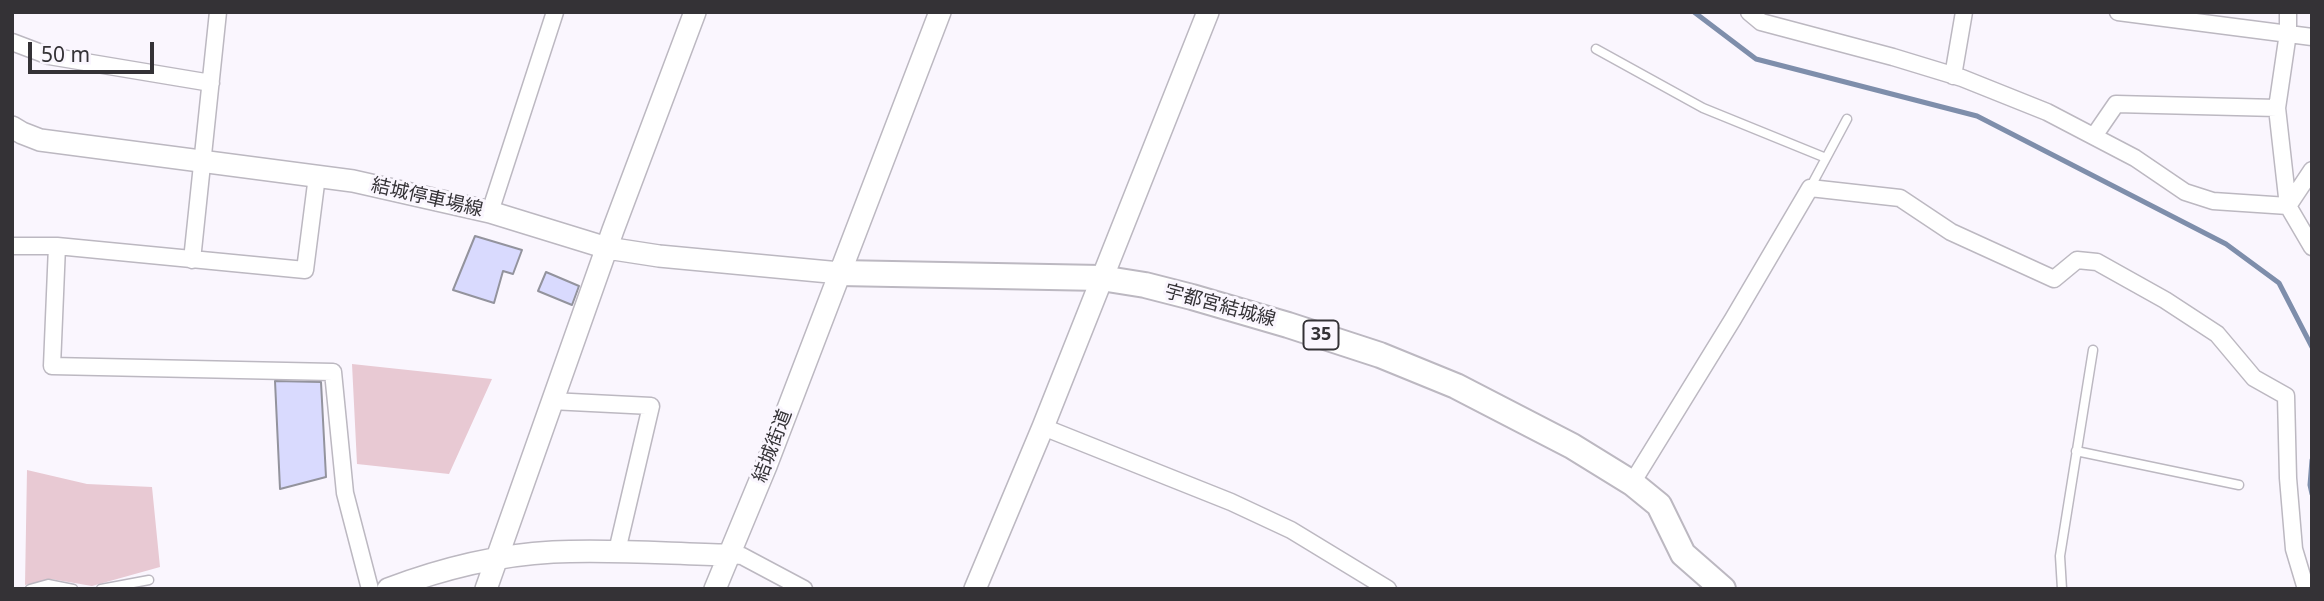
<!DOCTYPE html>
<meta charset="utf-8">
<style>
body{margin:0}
#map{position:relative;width:2324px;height:601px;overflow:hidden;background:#faf6fe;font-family:"Noto Sans",sans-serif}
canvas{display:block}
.frame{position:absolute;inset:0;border:14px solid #343236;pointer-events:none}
.scale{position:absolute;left:28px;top:42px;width:126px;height:32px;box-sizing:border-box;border:4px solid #343236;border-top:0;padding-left:9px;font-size:21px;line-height:24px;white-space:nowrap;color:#343236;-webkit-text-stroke:5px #faf6fe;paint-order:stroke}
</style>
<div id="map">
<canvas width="2324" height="601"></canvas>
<div class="frame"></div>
<div class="scale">50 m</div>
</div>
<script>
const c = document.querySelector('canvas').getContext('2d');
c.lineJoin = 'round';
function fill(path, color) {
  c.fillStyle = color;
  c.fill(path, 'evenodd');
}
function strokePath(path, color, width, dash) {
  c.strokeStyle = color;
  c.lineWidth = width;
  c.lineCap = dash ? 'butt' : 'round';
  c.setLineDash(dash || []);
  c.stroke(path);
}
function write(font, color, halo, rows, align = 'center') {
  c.font = font + ' "Noto Sans","Noto Sans JP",sans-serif';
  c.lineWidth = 6;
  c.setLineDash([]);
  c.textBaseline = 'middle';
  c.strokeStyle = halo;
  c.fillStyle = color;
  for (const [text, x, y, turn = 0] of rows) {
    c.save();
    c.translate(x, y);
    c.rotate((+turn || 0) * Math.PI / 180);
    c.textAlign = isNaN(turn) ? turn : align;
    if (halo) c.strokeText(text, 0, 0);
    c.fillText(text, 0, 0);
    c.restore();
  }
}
fill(new Path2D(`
 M352,364l140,15 -43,95 -92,-10z
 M27,470l60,14 65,3 8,80 -68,19 -41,-7 -26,6z`), '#e8c9d3');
strokePath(new Path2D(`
 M1694,12l62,47 221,57 249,128 53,39 33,64
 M2312,460l-2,25 2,9`), '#7e8eab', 5);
const building = new Path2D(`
 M475,236l47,14 -9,24 -10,-3 -9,32 -41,-13z
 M546,272l33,14 -7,19 -34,-14z
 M275,381l46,1 5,95 -46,12z`);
fill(building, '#d9dafe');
strokePath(building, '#93939d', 2);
const lane = new Path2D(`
 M1596,49l107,59 123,50
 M1810,188l37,-69
 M2076,451l163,34
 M30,589l18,-5 25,5
 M101,589l48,-9
 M2062,589l-2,-33 33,-206`);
const street = new Path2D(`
 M1749,12l12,10 132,35 69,21 85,34 88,46 50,34 28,9 75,5
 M2118,12l194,25
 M2288,12v21l-11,75 11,98 24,41
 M12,42l37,14 162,27
 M1953,76l11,-64
 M2094,136l22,-32 161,4
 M2288,206l24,-36
 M490,212l65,-200
 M12,246h45l248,24 12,-94
 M57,246l-5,120 281,6 12,121 25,96
 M192,260l26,-248
 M551,401l100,5 -34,145
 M1043,427l188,75 60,28 97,59
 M1632,483l101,-164 77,-131 90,10 51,34 103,47 23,-19 20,2 68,38 52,34 37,44 32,18 2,82 6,71 12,40
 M729,555l13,1 62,33`);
const secondary = new Path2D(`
 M12,127l10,6 18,7 313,41 137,31 117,36 52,8 181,17
 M388,589c53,-20 108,-34 165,-37 59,-3 118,2 176,3
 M486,589l127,-359 82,-218
 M715,589l51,-123 174,-454
 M975,589l68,-162 165,-415`);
const primary = new Path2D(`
 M840,273l261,5 44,7 47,12 96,28 92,30 76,31 116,60 60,37 27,22 24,49 40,35`);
strokePath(lane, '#bcb8c1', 11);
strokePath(street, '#bcb8c1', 19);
strokePath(secondary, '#bcb8c1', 24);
strokePath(primary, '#bcb8c1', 28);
strokePath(lane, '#fff', 8);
strokePath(street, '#fff', 16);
strokePath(secondary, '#fff', 21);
strokePath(primary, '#fff', 24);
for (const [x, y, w] of [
 [1321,335,35]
]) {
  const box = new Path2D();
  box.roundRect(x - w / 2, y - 14.5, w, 29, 5);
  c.fillStyle = '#faf6fe';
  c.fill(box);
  strokePath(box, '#343236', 2);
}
write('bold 18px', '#343236', null, [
 ["35",1321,335]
]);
write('19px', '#343236', '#faf6fe', [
 ["結城停車場線",427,198,13],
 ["宇都宮結城線",1220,306,15],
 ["結城街道",773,446,-69]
]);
</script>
